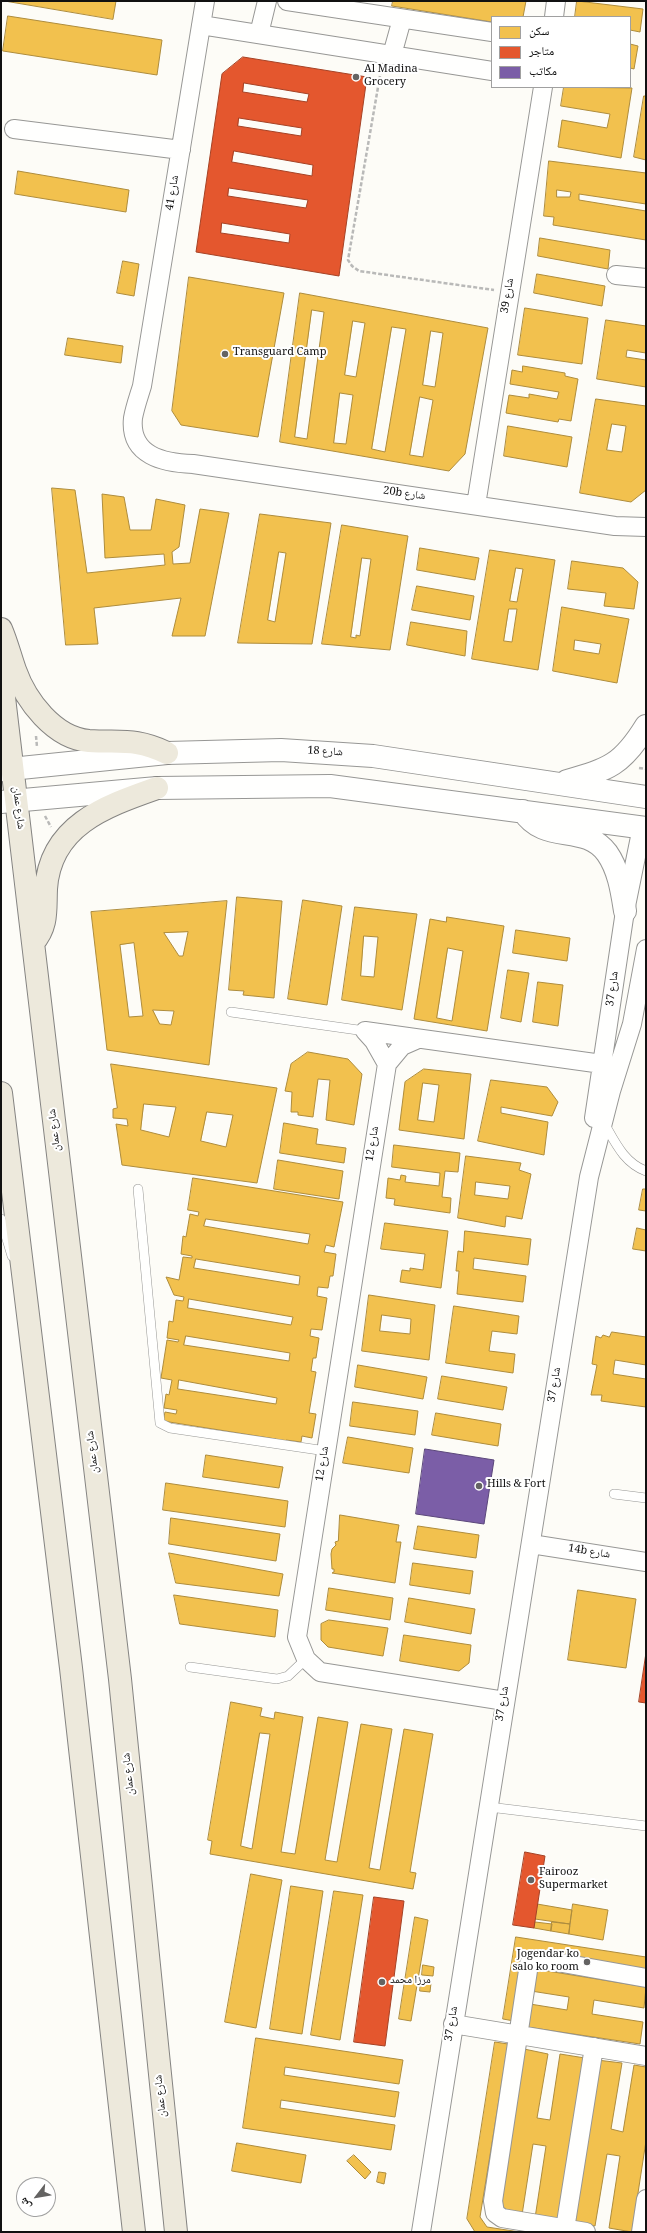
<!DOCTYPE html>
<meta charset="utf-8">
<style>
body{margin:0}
#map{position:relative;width:647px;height:2233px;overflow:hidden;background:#fdfcf7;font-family:Georgia,"Noto Naskh Arabic",serif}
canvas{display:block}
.frame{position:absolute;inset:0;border:2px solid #111;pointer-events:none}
.legend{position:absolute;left:491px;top:16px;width:140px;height:72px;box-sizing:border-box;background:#fff;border:1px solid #a0a0a0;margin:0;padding:5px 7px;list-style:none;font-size:12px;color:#111}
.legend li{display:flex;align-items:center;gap:8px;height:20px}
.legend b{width:20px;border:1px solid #a0a0a0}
.north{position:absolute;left:16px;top:2177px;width:40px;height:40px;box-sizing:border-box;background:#fff;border:1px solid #a0a0a0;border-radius:50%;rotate:239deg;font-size:11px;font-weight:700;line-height:16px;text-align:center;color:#111}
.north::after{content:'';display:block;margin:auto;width:14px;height:18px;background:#646362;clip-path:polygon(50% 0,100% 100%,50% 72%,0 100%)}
</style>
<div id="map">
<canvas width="647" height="2233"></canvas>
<div class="frame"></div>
<ul class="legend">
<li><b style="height:11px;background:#f2c14e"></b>سكن</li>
<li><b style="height:11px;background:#e4572e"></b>متاجر</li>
<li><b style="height:11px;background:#7b5ea7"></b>مكاتب</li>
</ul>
<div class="north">ش</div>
</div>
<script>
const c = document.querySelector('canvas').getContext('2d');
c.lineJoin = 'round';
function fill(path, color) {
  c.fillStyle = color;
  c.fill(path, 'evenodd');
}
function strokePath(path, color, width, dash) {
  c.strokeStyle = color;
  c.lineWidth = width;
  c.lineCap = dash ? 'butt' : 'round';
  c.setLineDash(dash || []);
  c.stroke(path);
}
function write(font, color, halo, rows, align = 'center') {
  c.font = font + ' Georgia,"Noto Naskh Arabic",serif';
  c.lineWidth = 4;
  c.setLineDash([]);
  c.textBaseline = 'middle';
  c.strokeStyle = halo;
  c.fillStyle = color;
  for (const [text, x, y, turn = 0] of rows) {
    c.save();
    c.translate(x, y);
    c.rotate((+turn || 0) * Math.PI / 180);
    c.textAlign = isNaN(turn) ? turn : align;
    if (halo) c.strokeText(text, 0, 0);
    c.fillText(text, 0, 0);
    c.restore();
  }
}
const homes = new Path2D(`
 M5,1h111l-3,18z
 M393,1h133l-3,16h-31v5l-100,-16z
 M577,1l66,8 -3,23 -10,-2v-13h-55z
 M8,16l154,24 -5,35 -154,-24z
 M630,44l8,2 -4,23 -4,-1z
 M564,87l68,1 -11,70 -63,-11 4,-27 45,8 3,-14 -49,-8z
 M644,96h2v64l-12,-3z
 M549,161l97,12v31l-67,-10v6l67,11v29l-93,-15 1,-8 -10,-1zM557,190l14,2 -1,5h-13z
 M18,171l111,19 -3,22 -111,-18z
 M540,238l70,12 -2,19 -70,-13z
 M123,261l16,3 -5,32 -17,-3z
 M537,274l68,12 -3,20 -68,-13z
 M189,277l95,16 -26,144 -77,-12 -9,-14z
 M300,293l188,35 -23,126 -16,17 -169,-29zM312,310l12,2 -17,127 -12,-2zM353,321l12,2 -9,54 -11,-2zM392,327l14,2 -21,123 -13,-3zM431,331l12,2 -8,54 -12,-2zM340,393l13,2 -7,49 -12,-1zM420,397l13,3 -10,57 -13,-2z
 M525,308l63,10 -6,46 -64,-9z
 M606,320l40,6v27l-19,-3 -1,7 20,3v27l-49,-8z
 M68,338l55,8 -2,17 -56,-8z
 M523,366l42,7v3l13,3 -7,42 -12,-2 -1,3 -52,-9 3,-18 20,3v-4l28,5 2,-7 -49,-8 2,-14 10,2z
 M596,399l50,7v84l-15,12 -51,-9zM612,424l14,2 -4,26 -15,-2z
 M508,426l64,11 -5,30 -63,-11z
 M52,488l23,2 12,83 78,-8 -1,-11 -59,4 -3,-64 22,3 6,33h21l5,-31 29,6 -6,42 -7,5 1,12 17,-1 10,-54 29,4 -24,123h-33l9,-38 -87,10 4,36 -32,1z
 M260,514l71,9 -19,121 -74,-1zM279,552l7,1 -11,69 -7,-2z
 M342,525l66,11 -18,114 -68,-6zM362,558l9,1 -11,77 -4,-1v3l-5,-1z
 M420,548l59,10 -4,22 -58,-10z
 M490,550l65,10 -17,110 -66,-11zM516,568l7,1 -6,33 -7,-1zM509,609h8l-5,33 -8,-1z
 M572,561l51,7 15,14 -4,27 -30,-3 2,-13 -38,-4z
 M417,586l57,10 -4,24 -58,-10z
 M562,607l67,12 -12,64 -64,-12zM575,640l26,4 -2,10 -25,-4z
 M411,622l56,9 -2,25 -58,-11z
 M237,897l45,4 -8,97 -31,-3 1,-4 -15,-1z
 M303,900l39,6 -15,99 -39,-6z
 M227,901l-18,164 -102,-15 -16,-138zM188,932l-5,24h-4l-15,-23zM134,943l9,73 -14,1 -9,-72zM153,1010l21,1 -3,14 -11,-1z
 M355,907l62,7 -15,96 -60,-10zM364,936l14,1 -4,40 -13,-1z
 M447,917l57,9 -17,105 -73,-12 16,-100 16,3zM448,948l15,3 -11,70 -15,-3z
 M516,930l54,8 -3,23 -54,-8z
 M508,970l21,3 -8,49 -20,-4z
 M538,982l25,3 -5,41 -25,-4z
 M308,1052l40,7 14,15 -8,51 -28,-5 4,-40 -12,-1 -5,38 -15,-2v-3h-7l1,-20 -7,-1 6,-27z
 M111,1064l166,24 -20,95 -135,-18 -6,-41 12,2 -1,-7 -14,-1v-9l4,-1zM144,1104l32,3 -7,30 -28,-7zM207,1112l26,3 -7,32 -25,-6z
 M424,1069l47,5 -7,65 -65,-9 6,-48zM423,1083l16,2 -5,37 -16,-2z
 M491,1080l56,7 11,15 -6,14 -51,-9v6l47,9 -4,33 -66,-14z
 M284,1123l34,6 -2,15 30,4 -2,15 -64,-10z
 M394,1145l66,8 -2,19 -13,-1 -3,26 9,1 -1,15 -56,-8 1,-6 -9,-1 2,-20 12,2 1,-5 5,1 -1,6 34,4 1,-13 -48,-6z
 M466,1156l55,7 -2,7 12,4 -9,45 -16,-3 -1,11 -47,-9zM476,1182l34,4 -2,13 -33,-4z
 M278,1160l65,11 -4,28 -65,-10z
 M193,1178l150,24 -9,45 -8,-2 -2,7 12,2 -3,22h-3l-2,12 -10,-1 -1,9 10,2 -5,32 -11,-1 -1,7 9,2 -3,20h-3l-2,13 5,1 -7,41 7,1 -4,24 -10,-2 -1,6 -15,-2v3l-10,-2v-2l-113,-18 2,-9 11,2 1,-4 -13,-2 2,-14 3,1 3,-15 -11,-2 6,-38 11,2 1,-2 -12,-2 2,-17 4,1 3,-22 7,1 1,-4 -10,-2 -8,-18 13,3 4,-23 9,1v-2l-11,-2 2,-18 3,1 4,-23 8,2 1,-4 -11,-2zM206,1219l104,15 -2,10 -104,-18zM196,1259l104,17 -1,9 -105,-17zM189,1299l104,18 -2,8 -103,-17zM186,1336l104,17 -1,8 -105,-16zM179,1380l98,18 -1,6 -98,-15z
 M643,1189h3v22l-7,-1z
 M385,1223l63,8 -7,57 -41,-6 2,-12 8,1v-3l13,2 2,-16 -44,-5z
 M637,1228l9,2v21l-13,-2z
 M465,1231l66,8 -3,26 -54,-7 -1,11 53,7 -3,26 -66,-8 2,-23h-3l2,-20 5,1z
 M369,1295l66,10 -6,55 -67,-9zM382,1315l29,4 -1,15 -30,-3z
 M454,1306l65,10 -2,18 -25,-3 -3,20 26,3 -2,19 -67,-10z
 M612,1332l34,5v28l-31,-5 -2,14 33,5v28l-45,-6 1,-6h-11l6,-30 -5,-1 4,-28 5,2 2,-3 6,2z
 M358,1365l69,12 -4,22 -68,-12z
 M442,1376l65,11 -4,23 -65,-11z
 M353,1402l65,9 -3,24 -65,-9z
 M436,1413l65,11 -3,22 -66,-11z
 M348,1437l65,11 -4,25 -66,-10z
 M206,1455l77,12 -4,21 -76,-11z
 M166,1483l122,18 -3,26 -122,-17z
 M340,1515l59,10 -3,17h5l-6,41 -63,-10 2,-1v-3h-2l-1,-15 1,-5 4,-4 -1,-3 3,-1z
 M171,1518l109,16 -4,27 -107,-17z
 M418,1526l61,9 -3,23 -62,-9z
 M169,1553l114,21 -4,22 -103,-13z
 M413,1563l60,8 -3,23 -60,-9z
 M329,1588l64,10 -3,22 -64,-10z
 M578,1590l58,9 -10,69 -58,-8z
 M174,1595l104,15 -3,27 -95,-13z
 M409,1598l66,11 -4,25 -66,-12z
 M329,1620l59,8 -5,28 -55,-9 -7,-7v-16z
 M404,1635l67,10 -2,18 -10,8 -59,-10z
 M231,1702l31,6 -2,8 14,3 1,-7 28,5 -22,135 14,2 23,-137 30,5 -23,138 12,2 24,-138 31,5 -23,139 11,2 24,-141 29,5 -23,138 6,1 -3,16 -203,-35 2,-13 -4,-1zM260,1733l10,1 -18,115 -11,-3z
 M251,1874l31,6 -26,148 -31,-6z
 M291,1886l32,5 -21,143 -32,-5z
 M334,1891l29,4 -23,145 -29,-5z
 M537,1904l35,6 -2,14 -35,-5z
 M573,1904l35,6 -5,30 -34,-6z
 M415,1917l13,3 -17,101 -12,-2z
 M535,1922l17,2 -1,7 -17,-3z
 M552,1922l18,2 -1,10 -18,-3z
 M516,1937l130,20v15l-121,-19 -11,68 -11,-2z
 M423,1965l11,2 -1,9 -11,-1z
 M535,1969l111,18 -2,21 -50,-8 -2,14 51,8 -3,22 -113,-17 3,-23 37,6 2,-13 -38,-6z
 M421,1982l10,1 -1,9 -10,-1z
 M256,2038l147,22 -4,24 -114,-17 -1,8 115,17 -4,25 -114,-17 -1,8 115,17 -4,25 -148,-22z
 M495,2042l13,2 -28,173 7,10 33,5h-45l-8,-13z
 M524,2049l24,5 -11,64 13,2 10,-66 25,4 -27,164 -23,-4 11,-72 -13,-2 -11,71 -24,-4z
 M597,2060l25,3 -11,66 12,3 11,-67 12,2v74l-14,91 -23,-4 11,-72 -13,-2 -12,72 -11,-2 -14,3z
 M237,2143l69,12 -5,28 -69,-12z
 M354,2155l17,17 -6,7 -18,-18z
 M379,2172l7,1 -2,11 -7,-2z`);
fill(homes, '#f2c14e');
strokePath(homes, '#ae8c3c', 1);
const shops = new Path2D(`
 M243,57l124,20 -28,199 -143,-24 26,-178zM244,83l65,11 -2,8 -64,-10zM239,118l63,10 -1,8 -63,-10zM234,151l79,14 -1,11 -80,-14zM229,188l79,12 -2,8 -78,-12zM222,223l68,11 -1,9 -68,-10z
 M646,1653v50l-7,-1z
 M525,1852l20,4 -11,72 -21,-3z
 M374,1897l30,4 -19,145 -31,-4z`);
fill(shops, '#e4572e');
strokePath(shops, '#a54225', 1);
const offices = new Path2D(`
 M425,1449l69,11 -10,64 -68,-10z`);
fill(offices, '#7b5ea7');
strokePath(offices, '#5b477a', 1);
const service = new Path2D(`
 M231,1012l134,19
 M604,1123c11,19 20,40 42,48
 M138,1189l22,234 10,5 156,23
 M1,1219l11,37
 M614,1494l32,4
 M190,1667l87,12 11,-3 18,-17
 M489,1807l157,19`);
const minor = new Path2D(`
 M205,1l-63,385c-3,10 -7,21 -9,32 -4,38 31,45 60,46l422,62 31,1
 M287,1l205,31
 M554,17l2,-16
 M201,25l291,46
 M259,34l8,-33
 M392,55l10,-36
 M14,129l167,21
 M616,275l30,3
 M476,505l67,-418
 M365,1031l237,33
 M365,1031l9,10 13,23
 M418,1039l-16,7 -15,18 -90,573 9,22 14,13 185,29
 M594,1118l31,-207 17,-84
 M531,1544l115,18
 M453,2024l193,32
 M565,2229l29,-182
 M421,2232l168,-1055 22,-86 21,-67 14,-75
 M586,2232l-84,-14 -7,-5 -2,-12 36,-237 11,-5 106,19
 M641,2232l5,-33`);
const tertiary = new Path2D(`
 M1,770l166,-17 114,-3 92,6 273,41
 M567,781c42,-12 55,-16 79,-55
 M1,802l156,-14 173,-2 316,42
 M523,811c22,34 61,11 84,42 12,17 15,39 18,58`);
const primary = new Path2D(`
 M1,629c6,14 9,27 14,41 11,31 39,68 74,71 33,2 46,-3 78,12
 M1,672l119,1007 56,553
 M33,943c15,-17 12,-33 13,-54 4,-64 60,-83 111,-101
 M1,1093l70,575 63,564`);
strokePath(service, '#979795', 10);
strokePath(minor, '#979795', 20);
strokePath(tertiary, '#979795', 24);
strokePath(primary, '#858482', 24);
strokePath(new Path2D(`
 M381,70l-33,190 4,6 7,5 135,19
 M36,736l1,11
 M639,768l7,1
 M45,816l6,11`), '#b9b9b8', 2.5, [4, 2]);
strokePath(service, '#fffffe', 9);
strokePath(minor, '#fffffe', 18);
strokePath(tertiary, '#fffffe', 22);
strokePath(primary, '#ede9dc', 22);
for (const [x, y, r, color] of [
 [356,77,4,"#646362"],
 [225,354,4,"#646362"],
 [479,1486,4,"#646362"],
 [531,1880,4,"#646362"],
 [587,1962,4,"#646362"],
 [382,1982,4,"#646362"]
]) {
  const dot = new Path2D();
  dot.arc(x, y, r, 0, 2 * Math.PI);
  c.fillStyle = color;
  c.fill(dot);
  strokePath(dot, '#fff', 1.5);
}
write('11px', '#111', '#fff', [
 ["Al Madina",364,71],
 ["Grocery",364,84],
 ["Transguard Camp",233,354],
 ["Hills & Fort",487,1486],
 ["Fairooz",539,1874],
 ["Supermarket",539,1887],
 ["Jogendar ko",579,1956,"right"],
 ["salo ko room",579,1969,"right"],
 ["مرزا محمد",390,1982]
], 'left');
write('11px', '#111', '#fff', [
 ["شارع 41",174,193,-81],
 ["شارع 39",509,296,-81],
 ["20b شارع",404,495,8],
 ["شارع 18",325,753,3],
 ["شارع عمان",17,808,83],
 ["شارع 37",614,989,-82],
 ["شارع عمان",56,1130,-97],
 ["شارع 12",374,1144,-81],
 ["شارع 37",556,1385,-81],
 ["شارع عمان",94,1452,-97],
 ["شارع 12",324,1464,-81],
 ["14b شارع",589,1553,9],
 ["شارع 37",504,1704,-81],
 ["شارع عمان",130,1774,-96],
 ["شارع 37",453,2024,-81],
 ["شارع عمان",162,2096,-96]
]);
</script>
